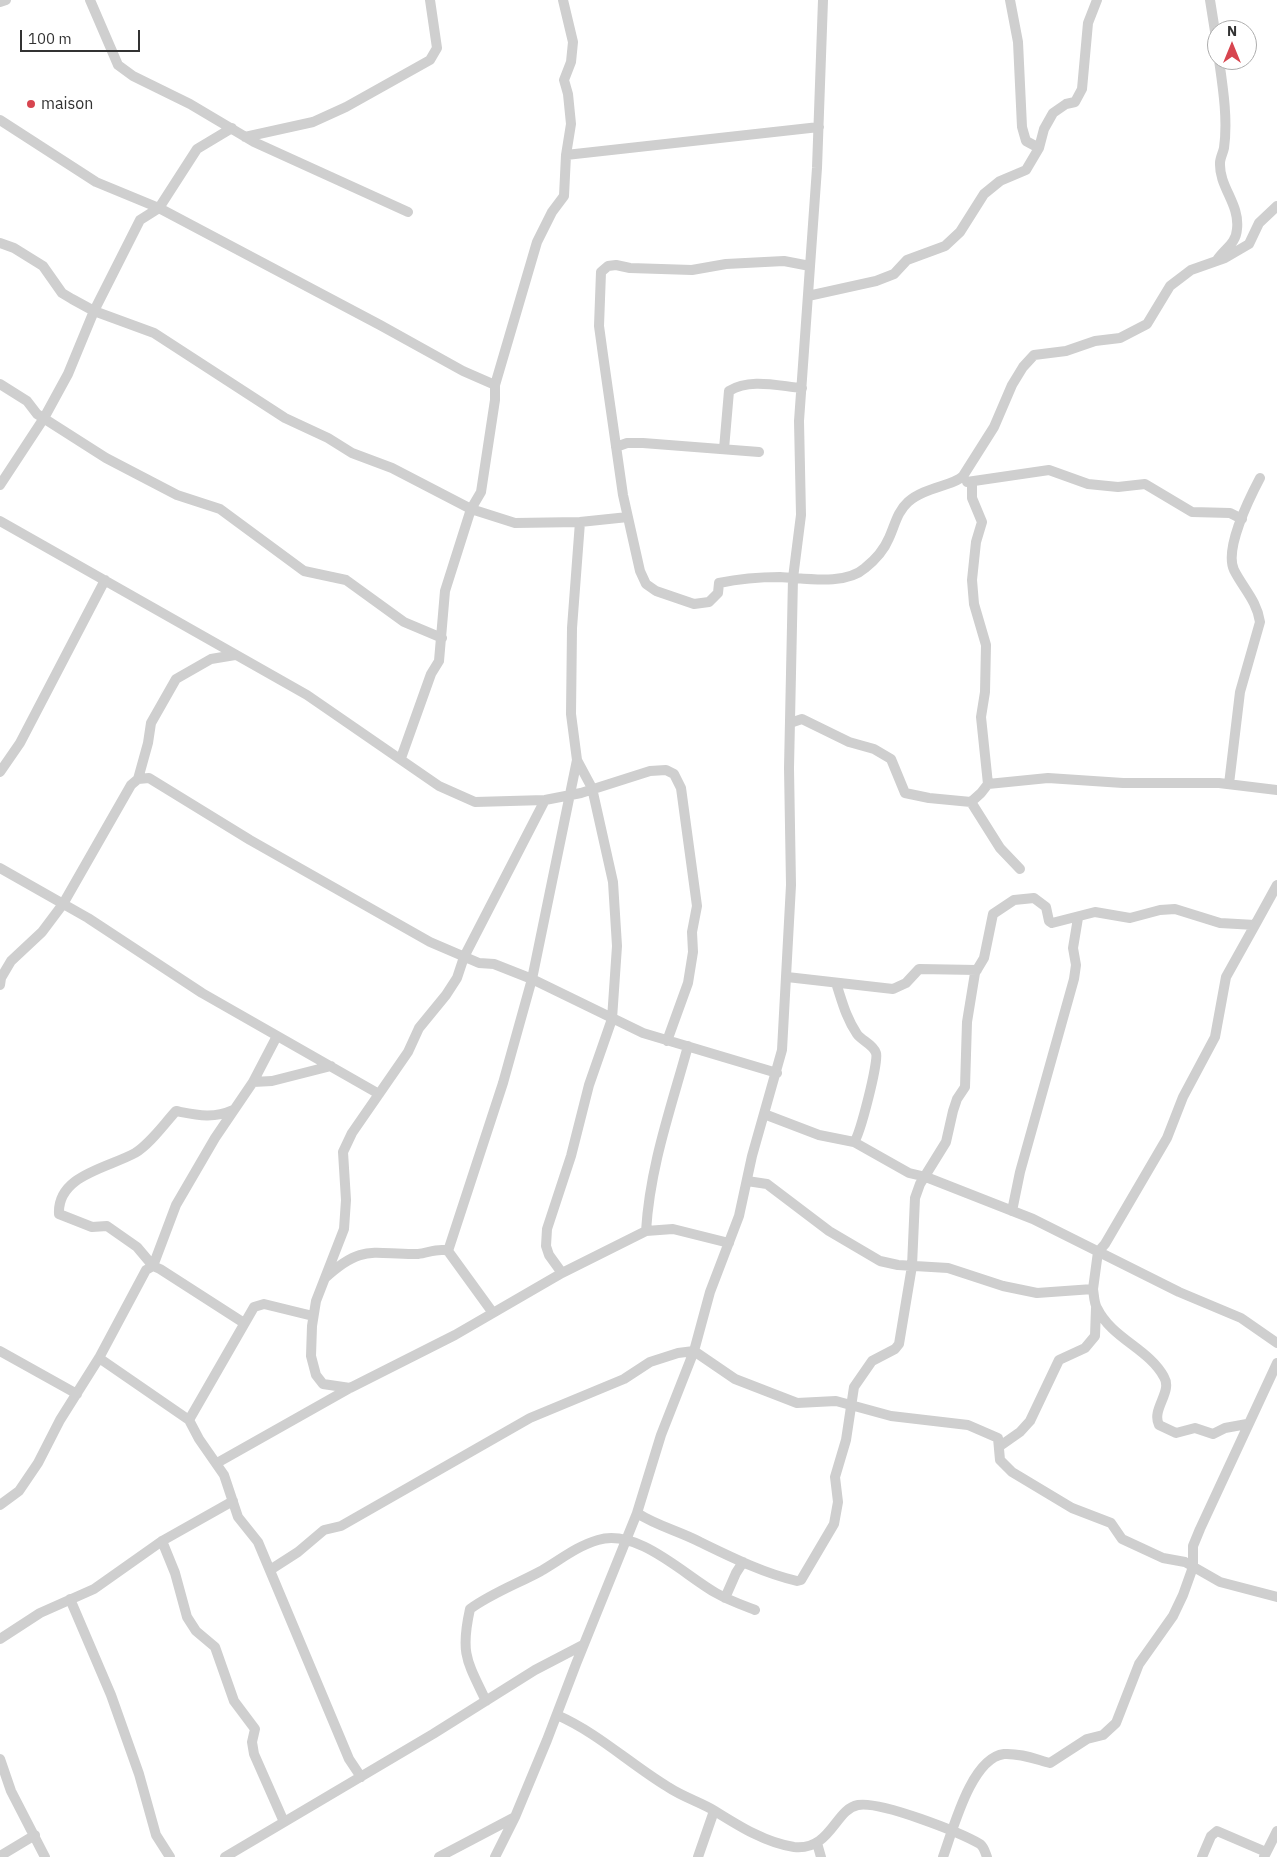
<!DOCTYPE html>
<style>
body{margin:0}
#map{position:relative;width:1277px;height:1857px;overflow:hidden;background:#fff;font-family:"IBM Plex Sans",sans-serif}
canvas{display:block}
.north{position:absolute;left:1207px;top:20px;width:50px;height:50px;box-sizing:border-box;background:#fff;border:1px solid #adadad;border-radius:50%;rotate:0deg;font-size:14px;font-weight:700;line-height:20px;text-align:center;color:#323232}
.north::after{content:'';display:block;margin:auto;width:18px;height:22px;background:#d7454f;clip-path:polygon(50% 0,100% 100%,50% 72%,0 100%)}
.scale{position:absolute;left:20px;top:30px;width:120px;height:22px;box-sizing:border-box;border:2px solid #323232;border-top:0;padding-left:6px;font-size:15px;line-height:18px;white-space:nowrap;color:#323232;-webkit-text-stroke:4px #fff;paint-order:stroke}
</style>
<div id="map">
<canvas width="1277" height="1857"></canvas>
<div class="north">N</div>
<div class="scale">100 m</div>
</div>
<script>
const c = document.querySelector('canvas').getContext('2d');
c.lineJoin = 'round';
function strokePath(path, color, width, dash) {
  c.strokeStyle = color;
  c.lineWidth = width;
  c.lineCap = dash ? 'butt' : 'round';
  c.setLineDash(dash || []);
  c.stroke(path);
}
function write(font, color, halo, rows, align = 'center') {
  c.font = font + ' "IBM Plex Sans",sans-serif';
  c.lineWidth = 5;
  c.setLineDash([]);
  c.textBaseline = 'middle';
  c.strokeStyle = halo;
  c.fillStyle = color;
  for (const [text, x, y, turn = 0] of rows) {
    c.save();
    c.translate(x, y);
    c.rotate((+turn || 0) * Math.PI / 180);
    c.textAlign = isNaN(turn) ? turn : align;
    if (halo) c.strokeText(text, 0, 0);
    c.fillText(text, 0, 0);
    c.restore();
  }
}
strokePath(new Path2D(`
 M90,0l28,65 15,11 57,28 64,38 154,70
 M1010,0l8,42 4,85 4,14 13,7
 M1210,0l7,44
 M0,2l6,-2
 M0,120l96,62 63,26 221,117 83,46 32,14v15l-14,92 -10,17 -26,82 -6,70 -8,13 -30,84
 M245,137l68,-15 33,-15 84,-47 7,-12 -7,-48
 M566,155l253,-28
 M0,243l14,5 29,18 19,27 10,6 22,12 60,22 131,85 43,20 24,15 40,15 79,41 44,14 65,-1 48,-5
 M1217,260c8,-12 19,-16 20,-31 3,-25 -18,-42 -17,-66 0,-5 3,-10 4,-15 4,-28 -1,-60 -5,-88
 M810,266l-26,-5 -58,3 -34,6 -62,-2 -14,-3 -8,1 -7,6 -2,54 4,29 20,140 17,76 6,13 10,7 38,13 15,-2 9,-9 1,-10c19,-4 41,-6 61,-6 24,1 65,9 85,-9 10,-8 19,-18 24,-30 6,-13 8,-26 19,-36 17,-15 45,-16 55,-26l31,-49 18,-42 11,-18 11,-12 32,-4 29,-10 25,-3 27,-14 23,-38 21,-16 34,-12 24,-14 10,-21 18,-17
 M808,296l68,-15 18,-7 13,-14 38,-14 15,-14 24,-38 16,-13 26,-11 13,-22 5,-19 9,-16 13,-9 9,-2 7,-13 6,-66 9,-23
 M0,384l27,17 10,13 69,44 71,37 43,14 84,62 42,9 58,42 38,16
 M495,385l42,-143 15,-30 12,-16 2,-41 5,-31 -3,-30 -4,-14 7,-18 2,-20 -10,-42
 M616,447l11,-4h16l116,9
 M724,449l5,-58c21,-13 49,-5 73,-3
 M967,482l82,-12 39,14 30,3 27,-3 47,28 38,1 12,6
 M972,482v16l10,24 -6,20 -4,38 2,24 12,41 -1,47 -4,25 7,67
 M0,485l44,-67 24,-44 26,-63 46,-91 19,-12 38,-59 35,-21
 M0,521l307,174 132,91 36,16 70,-2 36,-7 69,-22 16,-1 8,4 7,14 16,118 -5,26 1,20 -5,31 -21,58
 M790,723l12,-4 47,23 25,7 17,10 14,34 24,5 42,4 10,-9 7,-9 60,-6 75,5h96l58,7
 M0,772l20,-29 85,-163
 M138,779l10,-36 3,-20 25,-44 35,-20 24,-4
 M1229,784l11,-92 20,-70c-3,-21 -17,-34 -26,-52 -10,-21 16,-73 26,-92
 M971,802l29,46 20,21
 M0,868l88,50 114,75 177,101
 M787,977l106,12 13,-6 13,-14 58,1
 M836,983c6,18 10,35 21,51 5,7 16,10 19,19 3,8 -16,82 -22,89
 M0,985l1,-7 10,-17 31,-29 21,-28 68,-119 7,-6 11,-1 101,62 180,102 49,21 15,1 38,15 111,54 134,40
 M253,1082l24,-46
 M233,1110c-20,9 -36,5 -57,1 -12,13 -26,33 -41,42 -27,15 -78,22 -76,61l33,13 15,-1 30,21 16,19 23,-61 39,-67 38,-56 19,-1 59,-15
 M764,1114l55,21 35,7 55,31 17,4 107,42 146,73 62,26 36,25
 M747,1181l20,3 62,47 51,30 18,4 50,3 55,18 34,7 56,-4 5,-37 7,-8 62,-106 16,-41 32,-60 11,-60 29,-52
 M1012,1211l8,-39 54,-193 2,-14 -3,-17 5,-30
 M646,1231c4,-65 25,-123 42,-185
 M448,1251l55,-168 29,-104 45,-219
 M562,1273l-13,-18 -3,-9 1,-17 24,-73 18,-71 23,-66 5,-73 -4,-64 -21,-94 -15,-28 -6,-46 1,-86 8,-106
 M325,1278c38,-35 48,-23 93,-24 9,-1 17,-5 26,-4l4,1 45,62
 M1093,1289c1,6 1,14 4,19 15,31 51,40 67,69 9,15 -13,32 -5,48l17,8 19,-5 18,6 12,-6 22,-4
 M0,1351l77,43
 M99,1358l90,62 10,19 25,36 14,42 20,25 91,217 12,18
 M350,1388l-27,-4 -7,-9 -5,-19 1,-30 4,-25 28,-72 2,-29 -3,-48 9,-19 56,-81 11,-24 27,-33 11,-17 7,-21 81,-157
 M189,1420l65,-113 10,-3 49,12
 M1000,1446l20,-14 10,-11 29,-61 26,-12 10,-12 1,-28
 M217,1463l133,-75 105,-53 107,-62 84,-42 27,-2 56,14
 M0,1505l19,-14 19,-28 22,-43 39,-62 47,-88 7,-4 7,3 84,54
 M637,1513c20,13 42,18 63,29 31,15 63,31 97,39l4,-1 33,-56 4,-22 -3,-25 11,-37 8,-53 18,-26 23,-12 4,-5 13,-78 3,-68 5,-14 26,-42 7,-31 4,-12 8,-12 2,-65 8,-49 9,-15 9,-44 21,-14 20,-2 12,9 3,14 3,2 43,-11 35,6 30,-8 15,-1 45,14 35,2 22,-40
 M162,1541l13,32 12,44 9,14 19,16 19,54 21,28 -3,13 2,12 30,68
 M270,1570l28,-18 26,-22 17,-4 189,-108 94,-39 26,-17 28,-9 16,-2 41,28 62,24 39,-2 55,15 77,9 30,13 2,22 12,12 60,36 39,15 11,16 41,19 22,4 35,20 57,15
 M725,1598l11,-25 7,-11
 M70,1599l41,96 28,79 17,61 14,22
 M0,1639l40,-26 54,-24 68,-48 71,-40
 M486,1701c-19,-40 -26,-47 -16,-92 22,-16 47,-25 71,-38 19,-11 36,-25 57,-31 40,-12 86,35 118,53 12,7 26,12 39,17
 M557,1715c41,18 73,49 111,72 15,10 32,15 47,24 24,15 51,32 79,36 37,4 41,-38 64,-42 23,-4 101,27 122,39 4,3 5,8 7,13
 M0,1759l11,32 34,66
 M817,1843l4,14
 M0,1856l35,-21
 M225,1857l208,-123 102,-64 48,-25
 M439,1857l76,-40
 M495,1857l20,-40 32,-77 29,-76 61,-151 24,-78 33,-84 16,-59 29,-76 13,-60 30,-106 9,-165 -2,-117 4,-190 8,-63 -2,-94 18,-253 6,-168
 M698,1857l16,-46
 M943,1857c10,-27 28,-99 61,-103 16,-1 31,5 46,9l37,-24 16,-4 13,-12 23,-59 34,-48 10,-21 10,-28v-21l7,-17 77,-166
 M1202,1857l9,-21 6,-5 49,21
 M1264,1857l13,-26`), '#cfcfcf', 10);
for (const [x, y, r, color] of [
 [31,104,5,"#d7454f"]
]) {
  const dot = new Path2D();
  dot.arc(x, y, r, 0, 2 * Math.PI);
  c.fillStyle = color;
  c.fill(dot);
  strokePath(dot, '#fff', 2);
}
write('16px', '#323232', '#fff', [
 ["maison",41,104]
], 'left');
</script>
